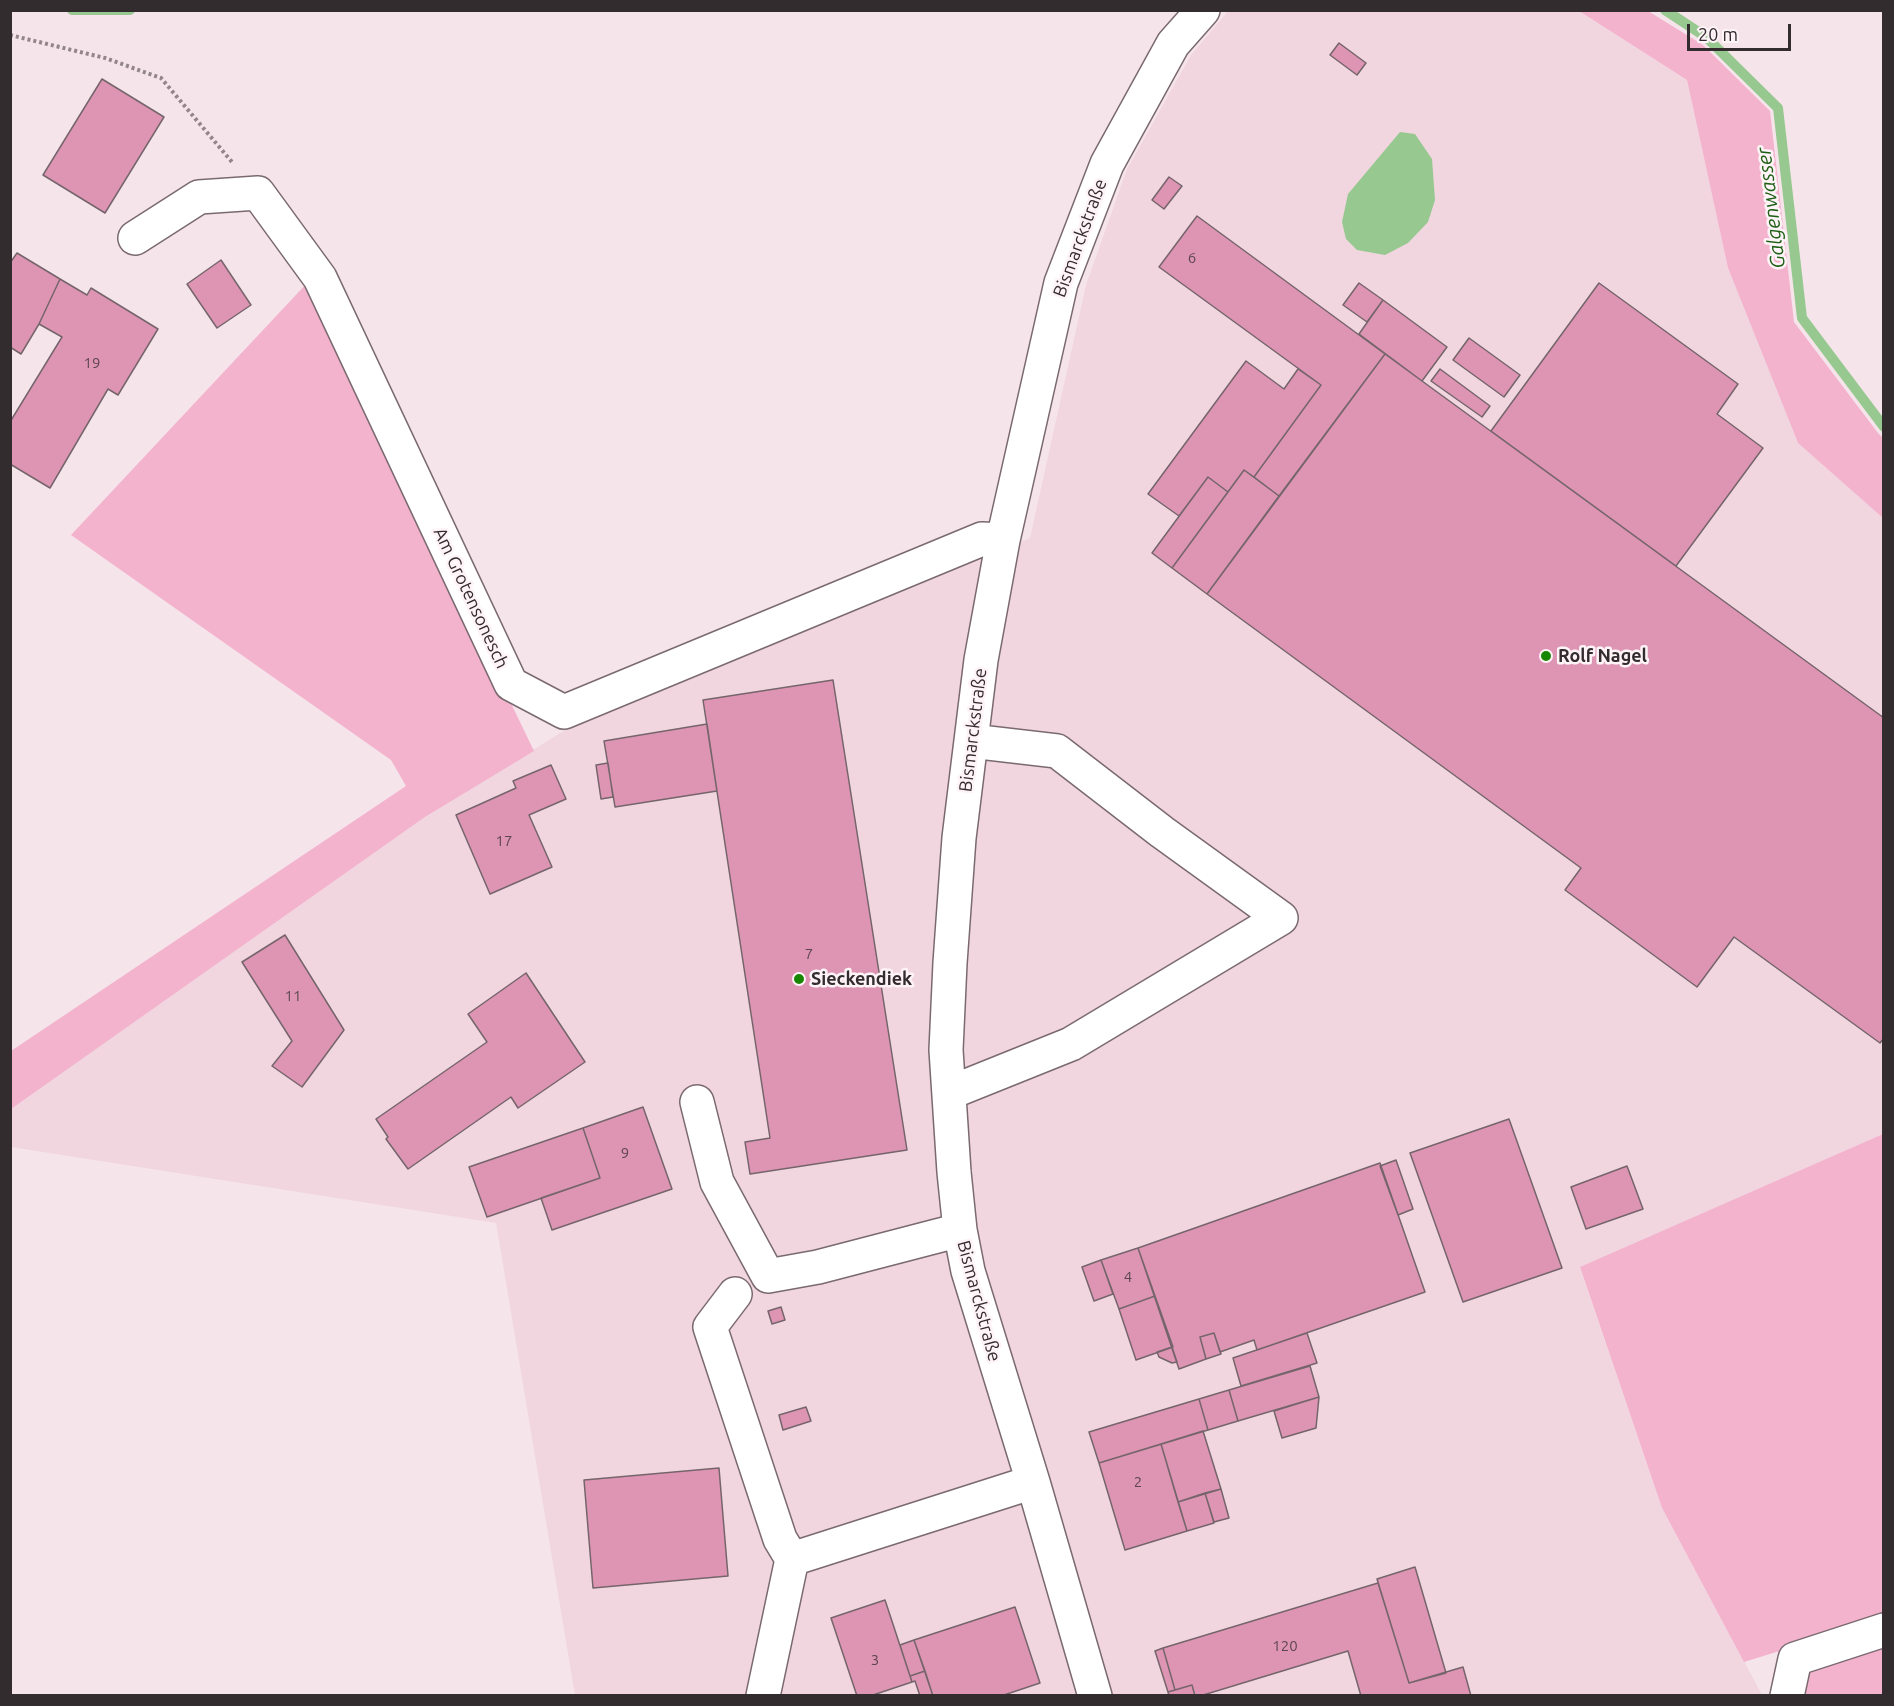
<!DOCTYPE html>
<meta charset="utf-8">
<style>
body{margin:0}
#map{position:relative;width:1894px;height:1706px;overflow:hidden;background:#f6e4eb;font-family:Ubuntu,sans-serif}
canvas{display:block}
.frame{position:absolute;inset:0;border:12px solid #332c2f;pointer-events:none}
.scale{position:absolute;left:1687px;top:24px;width:104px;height:27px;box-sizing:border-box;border:3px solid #332c2f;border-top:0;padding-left:8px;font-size:18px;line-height:21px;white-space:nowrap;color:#332c2f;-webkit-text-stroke:4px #fef3f7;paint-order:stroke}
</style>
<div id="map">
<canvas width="1894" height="1706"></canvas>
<div class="frame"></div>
<div class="scale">20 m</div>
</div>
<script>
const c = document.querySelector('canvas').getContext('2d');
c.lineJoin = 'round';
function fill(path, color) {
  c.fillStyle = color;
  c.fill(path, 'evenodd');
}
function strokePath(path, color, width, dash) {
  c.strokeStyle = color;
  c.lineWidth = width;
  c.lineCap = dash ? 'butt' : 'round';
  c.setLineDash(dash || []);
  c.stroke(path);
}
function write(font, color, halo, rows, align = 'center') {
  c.font = font + ' Ubuntu,sans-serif';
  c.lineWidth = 5;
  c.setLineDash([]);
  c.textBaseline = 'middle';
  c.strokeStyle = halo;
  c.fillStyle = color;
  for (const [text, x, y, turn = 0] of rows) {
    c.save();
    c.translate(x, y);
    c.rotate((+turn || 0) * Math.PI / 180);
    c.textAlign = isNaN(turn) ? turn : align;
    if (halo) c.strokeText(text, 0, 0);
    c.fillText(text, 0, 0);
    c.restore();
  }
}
fill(new Path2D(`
 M1228,11h351l108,69 41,188 70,175 86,75 -1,616 -303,134 82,240 99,185v2h-1186l-79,-472 -485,-76 -1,-38 415,-292 140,-87 465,-192 56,-253 41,-116 64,-114z`), '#f1d6e0');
fill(new Path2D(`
 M1579,11h69l55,34 67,66 24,211 84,111 5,5v80l-85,-75 -70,-175 -41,-188z
 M308,282l226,469 -109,66 -414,292v-58l395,-265 -15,-26 -320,-225z
 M1883,1134v485l-139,43 -82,-154 -82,-241z
 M1883,1647v48l-87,1 5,-26z`), '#f3b3cd');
fill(new Path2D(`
 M1400,132l15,2 17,25 3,41 -7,22 -20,21 -23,12 -28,-5 -11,-11 -4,-17 6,-28z`), '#96c88f');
strokePath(new Path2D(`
 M72,10h58
 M1665,10l41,27 72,71 24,210 82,109`), '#96c88f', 10);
const building = new Path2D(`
 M1339,43l27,20 -9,12 -27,-20z
 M102,79l62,38 -59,96 -62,-38z
 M1169,177l13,9 -18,23 -12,-9z
 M1197,216l188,138 -106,142 -25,-19 67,-92 -162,-118z
 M17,253l43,26 -21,45 -18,30 -11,-7v-84z
 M221,260l30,45 -34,23 -30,-44z
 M60,279l27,16 4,-7 67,41 -40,66 -10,-6 -58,99 -40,-24v-42l52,-85 -23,-13z
 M1359,283l24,17 -16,22 -24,-17z
 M1599,283l139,101 -21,30 46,34 -87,118 -185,-135z
 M1383,300l64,47 -25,34 -63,-47z
 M1469,338l51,37 -16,22 -51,-37z
 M1385,354l499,364v320l-4,5 -146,-106 -37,50 -132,-97 16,-22 -374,-274z
 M1246,361l38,28 14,-20 23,16 -67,92 -10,-7 -16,22 -20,-15 -29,39 -31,-22z
 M1440,369l50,37 -8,11 -51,-36z
 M1244,470l35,26 -72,98 -35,-26z
 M1208,477l20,15 -56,76 -20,-15z
 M833,680l74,470 -157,24 -5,-32 25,-4 -67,-438z
 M707,724l10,67 -102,16 -11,-66z
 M608,763l5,34 -12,2 -5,-34z
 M551,765l15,34 -37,16 23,52 -62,27 -34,-79 60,-27 -3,-7z
 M285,935l59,95 -42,57 -30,-21 20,-25 -50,-79z
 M526,973l59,89 -67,46 -7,-11 -103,72 -22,-30 2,-2 -12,-18 111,-77 -19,-28z
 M643,1107l29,82 -120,41 -11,-32 59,-20 -17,-50z
 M1509,1119l53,149 -99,34 -53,-149z
 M583,1128l17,50 -113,39 -18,-50z
 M1396,1160l17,49 -15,6 -18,-49z
 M1380,1163l45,129 -168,58 -3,-10 -34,12 -6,-19 -14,4 6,22 -27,10 -41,-121z
 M1627,1166l16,43 -57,20 -15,-42z
 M1138,1248l17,48 -36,13 -18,-49z
 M1101,1260l12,34 -19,7 -12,-34z
 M1155,1296l18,51 -37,13 -17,-51z
 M781,1307l4,13 -13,4 -4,-13z
 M1214,1333l7,21 -15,5 -6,-22z
 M1307,1333l10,30 -76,23 -8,-28z
 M1172,1347l5,15 -5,1 -13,-6 -2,-5z
 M1310,1366l9,31 -81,24 -9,-31z
 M1229,1390l9,31 -30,9 -9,-31z
 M1319,1397l-3,31 -34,10 -8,-27z
 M1199,1399l9,31 -109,33 -10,-31z
 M806,1407l5,14 -28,9 -4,-15z
 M1203,1431l18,58 -43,13 -17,-58z
 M1161,1444l26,87 -62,19 -26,-87z
 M719,1468l9,108 -135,12 -9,-108z
 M1221,1489l8,29 -15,4 -9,-29z
 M1205,1493l9,30 -27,8 -9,-29z
 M1415,1567l31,106 -37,10 -32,-104z
 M1378,1583l31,100 54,-16 8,29h-110l-13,-45 -148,45h-5l-3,-11 -17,5 -12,-42z
 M885,1600l27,82 -42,14h-13l-26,-78z
 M1015,1607l25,76 -39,13h-68l-19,-56z
 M914,1640l11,31 -15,5 -10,-31z
 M1163,1648l12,42 -7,2 -13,-41z
 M925,1671l8,25h-13l-5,-15 -3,1 -2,-6z
 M1192,1685l3,11h-26l-1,-4z`);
fill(building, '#de95b4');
strokePath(building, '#75656b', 1.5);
const minor = new Path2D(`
 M135,238l64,-41 59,-4 62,85 191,406 53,28 418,-173 21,1
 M949,1093l122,-49 210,-126 -119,-86 -105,-81 -86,-10
 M697,1102l20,80 51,94 50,-9 142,-37
 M735,1294l-25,33 70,212 12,20
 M763,1696l29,-137 241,-77
 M1095,1696l-62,-214 -65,-211 -8,-41 -6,-58 -8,-122 4,-87 9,-125 22,-178 22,-120 58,-257 46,-119 66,-120 30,-34
 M1787,1696l8,-37 89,-29`);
strokePath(minor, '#7a6a70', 36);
strokePath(new Path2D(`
 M10,35l95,23 56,20 71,84`), '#92868a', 4, [3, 3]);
strokePath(minor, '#fff', 33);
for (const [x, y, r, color] of [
 [1546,656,6,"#178600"],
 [799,979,6,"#178600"]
]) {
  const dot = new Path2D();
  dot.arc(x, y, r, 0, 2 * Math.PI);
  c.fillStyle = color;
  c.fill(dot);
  strokePath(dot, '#fef3f7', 2);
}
write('15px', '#5e4650', null, [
 ["6",1192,258],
 ["19",92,363],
 ["17",504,841],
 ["7",809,954],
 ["11",293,996],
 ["9",625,1153],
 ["4",1128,1277],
 ["2",1138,1482],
 ["120",1285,1646],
 ["3",875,1660]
]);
write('18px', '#332c2f', '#fef3f7', [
 ["Bismarckstraße",1080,238,-70],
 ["Am Grotensonesch",471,598,65],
 ["Bismarckstraße",973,730,-83],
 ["Bismarckstraße",979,1301,75]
]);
write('bold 18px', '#332c2f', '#fef3f7', [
 ["Rolf Nagel",1558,656],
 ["Sieckendiek",811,979]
], 'left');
write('italic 20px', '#1c5e13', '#fef3f7', [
 ["Galgenwasser",1771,208,-97]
]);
</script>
